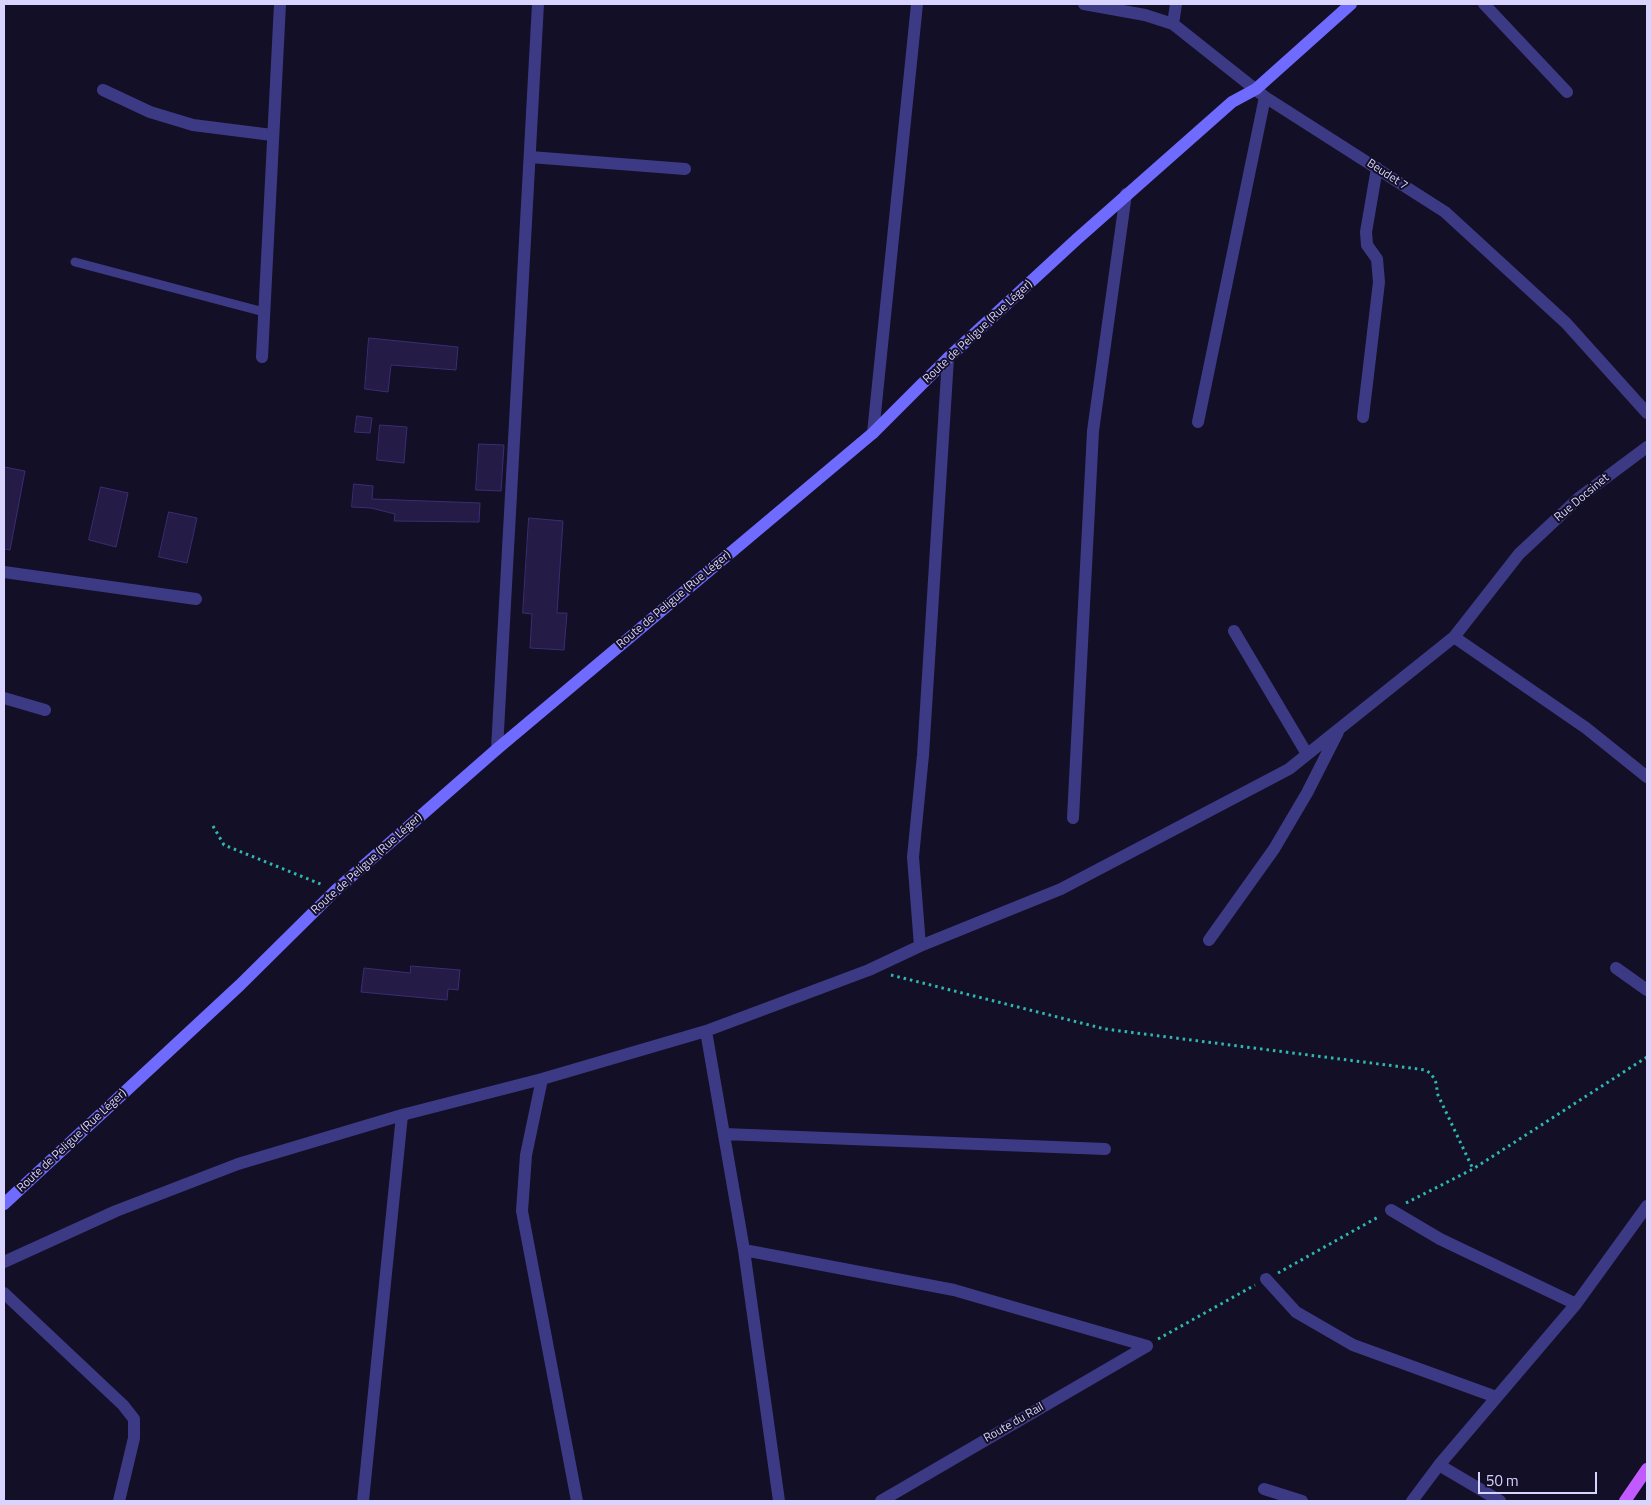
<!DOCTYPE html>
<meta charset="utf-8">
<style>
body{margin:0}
#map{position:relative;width:1651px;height:1505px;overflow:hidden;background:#130f26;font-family:"Titillium Web",sans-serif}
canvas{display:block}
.frame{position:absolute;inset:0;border:5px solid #d9d4ff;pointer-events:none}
.scale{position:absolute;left:1478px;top:1472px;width:119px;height:22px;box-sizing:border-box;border:2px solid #d9d4ff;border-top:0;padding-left:6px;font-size:15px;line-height:18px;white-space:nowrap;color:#d9d4ff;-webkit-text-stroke:4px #130f26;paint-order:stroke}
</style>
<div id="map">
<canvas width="1651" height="1505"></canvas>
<div class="frame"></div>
<div class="scale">50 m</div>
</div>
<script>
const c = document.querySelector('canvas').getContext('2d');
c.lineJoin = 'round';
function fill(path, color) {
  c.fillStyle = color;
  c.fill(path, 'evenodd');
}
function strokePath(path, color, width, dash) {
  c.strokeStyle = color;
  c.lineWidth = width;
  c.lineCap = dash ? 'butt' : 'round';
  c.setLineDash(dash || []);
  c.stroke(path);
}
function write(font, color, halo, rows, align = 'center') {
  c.font = font + ' "Titillium Web",sans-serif';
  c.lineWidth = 4;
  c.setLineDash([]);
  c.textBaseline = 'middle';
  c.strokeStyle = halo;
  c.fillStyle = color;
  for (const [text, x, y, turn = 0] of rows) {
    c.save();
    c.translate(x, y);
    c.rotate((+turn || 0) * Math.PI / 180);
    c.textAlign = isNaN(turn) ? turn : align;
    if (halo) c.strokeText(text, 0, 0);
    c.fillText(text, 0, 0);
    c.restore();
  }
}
const building = new Path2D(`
 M369,338l89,9 -2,23 -65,-5 -3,27 -23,-3z
 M357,416l15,2 -2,15 -15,-1z
 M380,425l27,2 -3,36 -27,-3z
 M479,444l25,1 -3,46 -25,-1z
 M4,467l21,4 -15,79 -6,-1z
 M354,484l19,2 -1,13 108,4 -1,19 -85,-1 1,-7 -24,-6 -19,-1z
 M101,487l27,6 -12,54 -27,-7z
 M169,512l28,6 -10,45 -28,-6z
 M529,518l34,3 -6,92h10l-3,37 -34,-2 2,-34 -9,-1z
 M411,966l49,4 -2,20 -10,-1 -1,11 -86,-8 3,-24 46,5z`);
fill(building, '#241b47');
strokePath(building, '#3b2d73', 1);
strokePath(new Path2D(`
 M213,826l11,19 99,40
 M891,975l214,54 321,41c9,7 11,12 11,23l36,76
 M1406,1203l67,-34 174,-112
 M1278,1273l102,-57
 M1158,1339l97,-54`), '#2fb8b0', 3, [2.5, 4]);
strokePath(new Path2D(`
 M75,262l189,50`), '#3d3a85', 9);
strokePath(new Path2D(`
 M1084,4l61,11 28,9 92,73 180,115 121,111 81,90
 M1484,4l83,88
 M1173,24l3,-20
 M103,90l47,22 43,13 79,10
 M530,157l155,12
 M262,357l18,-353
 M1363,417l16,-135 -2,-23 -10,-14 -1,-13 11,-64
 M1198,422l67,-325
 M873,433l44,-429
 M4,572l192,27
 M1234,631l73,123
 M1454,637l132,91 61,49
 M4,698l41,12
 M497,749l41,-745
 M1073,818l20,-387 33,-237
 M1209,940l65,-91 33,-56 31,-61
 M920,946l-7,-89 10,-102 25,-397
 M1616,968l31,22
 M706,1031l38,219 35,251
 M542,1079l-16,76 -4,56 55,290
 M724,1134l381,15
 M1391,1210l49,29 136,65 -137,161 -27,36
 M744,1250l210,40 193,56
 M4,1262l112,-51 122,-47 164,-49 140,-36 164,-48 163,-61 51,-24 141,-57 228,-120 165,-132 65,-83 61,-57 67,-50
 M1266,1279l30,33 57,33 143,52
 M4,1293l119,112 11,14v19l-15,63
 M1576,1304l71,-98
 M1439,1465l61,36
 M1264,1489l38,12
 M363,1501l39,-386
 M881,1501l266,-155`), '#3d3a85', 12);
strokePath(new Path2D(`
 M4,1204l236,-219 96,-95 161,-141 376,-316 75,-75 129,-119 155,-137 24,-13 95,-85`), '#6f6bff', 12);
strokePath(new Path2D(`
 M1625,1501l22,-32`), '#c25bff', 12);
write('12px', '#d9d4ff', '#130f26', [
 ["Beudet 7",1387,175,33],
 ["Route de Peligue (Rue Léger)",978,332,-43],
 ["Rue Docsinet",1582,498,-40],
 ["Route de Peligue (Rue Léger)",674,600,-40],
 ["Route de Peligue (Rue Léger)",367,864,-42],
 ["Route de Peligue (Rue Léger)",72,1141,-43],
 ["Route du Rail",1014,1423,-30]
]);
</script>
